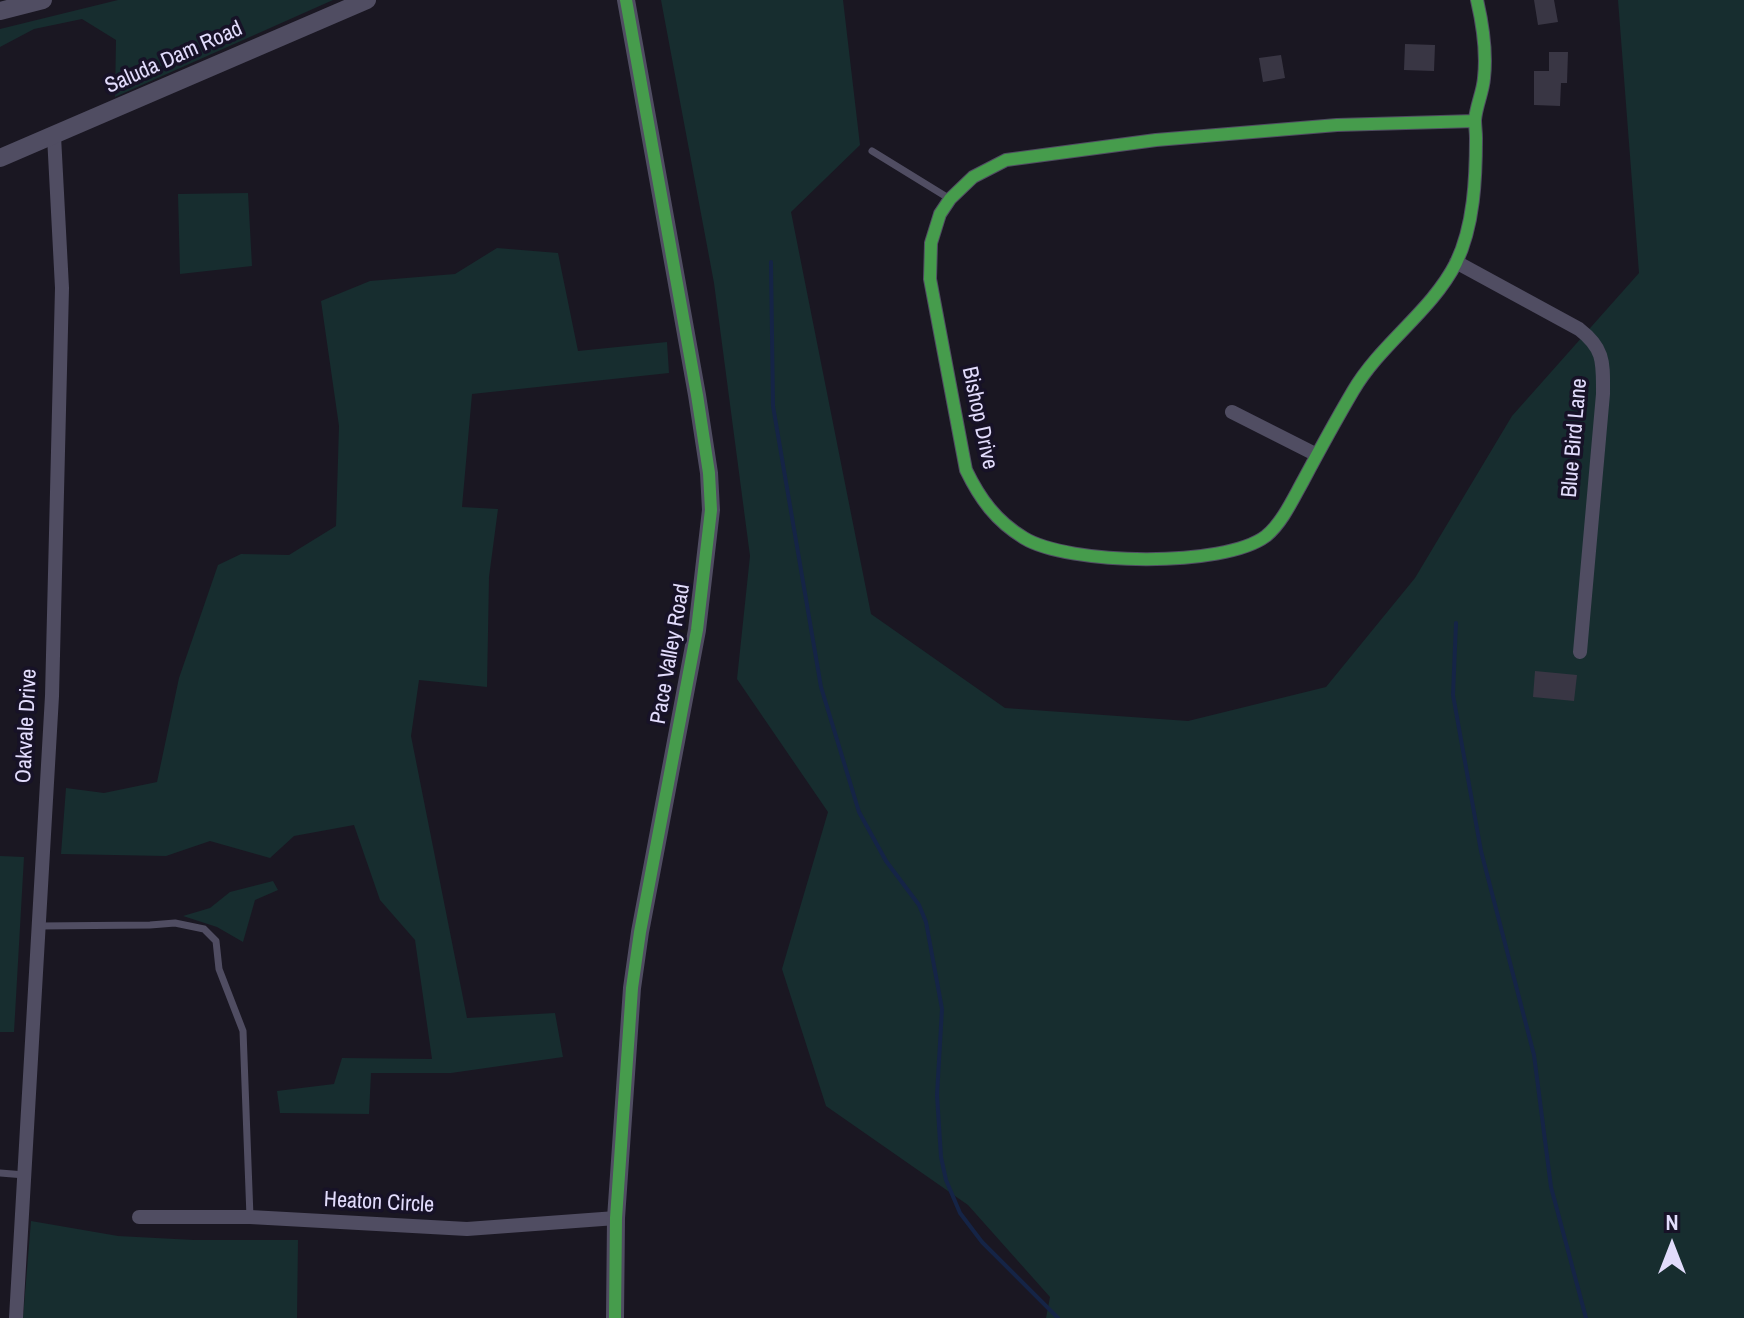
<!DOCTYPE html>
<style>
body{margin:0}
#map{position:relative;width:1744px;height:1318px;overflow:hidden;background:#1a1722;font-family:"Archivo Narrow",sans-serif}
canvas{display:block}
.north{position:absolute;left:1632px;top:1206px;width:80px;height:80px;-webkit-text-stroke:6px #171227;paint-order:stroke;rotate:0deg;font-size:22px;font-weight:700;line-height:32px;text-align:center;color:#e2dcfc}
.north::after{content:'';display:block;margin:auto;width:28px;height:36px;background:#e2dcfc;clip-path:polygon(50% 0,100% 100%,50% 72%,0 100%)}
</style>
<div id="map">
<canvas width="1744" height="1318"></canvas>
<div class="north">N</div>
</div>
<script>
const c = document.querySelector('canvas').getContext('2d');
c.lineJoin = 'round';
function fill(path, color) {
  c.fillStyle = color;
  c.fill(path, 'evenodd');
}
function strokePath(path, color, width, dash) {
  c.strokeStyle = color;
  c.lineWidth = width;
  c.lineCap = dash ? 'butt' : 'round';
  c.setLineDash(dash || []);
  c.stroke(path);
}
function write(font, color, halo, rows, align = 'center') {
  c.font = font + ' "Archivo Narrow",sans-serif';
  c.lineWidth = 7;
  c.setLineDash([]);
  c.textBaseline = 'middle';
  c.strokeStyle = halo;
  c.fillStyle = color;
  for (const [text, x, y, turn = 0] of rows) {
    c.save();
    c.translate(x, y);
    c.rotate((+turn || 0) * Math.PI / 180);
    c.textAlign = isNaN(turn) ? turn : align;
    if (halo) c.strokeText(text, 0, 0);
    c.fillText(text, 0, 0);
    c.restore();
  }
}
fill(new Path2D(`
 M118,0h215l-218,97 1,-57 -34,-21 -48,10 -34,18v-18z
 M661,0h182l17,145 -69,67 80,402 134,94 183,13 138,-34 89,-109 97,-162 127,-143 -21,-273h126v1318h-698l4,-21 -82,-92 -142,-99 -44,-137 46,-157 -91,-133 13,-123 -36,-273z
 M248,193l4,73 -72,8 -2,-80z
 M497,248l61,5 20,98 89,-9 2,31 -197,21 -10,113 36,2 -9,68 -2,110 -68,-7 -8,56 56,282 88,-5 8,44 -112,16h-80l-2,41 -89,-1 -3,-22 57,-7 8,-26 90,1 -17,-119 -35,-40 -26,-75 -60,11 -24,22 -60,-17 -44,15 -105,-2 5,-66 38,5 53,-11 22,-104 39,-113 23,-11 48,1 47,-29 3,-100 -18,-125 49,-20 85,-7z
 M0,856l24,1 -10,175h-14z
 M273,881l5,9 -23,10 -12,42 -26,-15 -34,-11 27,-8 20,-16z
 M31,1221l87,15 76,4h104l-1,78h-274z`), '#172d2f');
strokePath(new Path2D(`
 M771,262l2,144 48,281 38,125 27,49 33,44 7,17 16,87 -5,86 4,62 5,23 14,33 22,29 76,76
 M1456,623l-3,72 28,156 53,204 17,132 35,131`), '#152446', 4);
fill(new Path2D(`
 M1534,0h20l4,22 -20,3z
 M1405,44l30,1 -1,26 -30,-1z
 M1549,52h19l-1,31h-6l-1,23 -26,-1v-34h15z
 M1281,55l4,23 -22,4 -4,-24z
 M1535,671l42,4 -3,26 -41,-4z`), '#393644');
strokePath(new Path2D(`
 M872,151l78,48
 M39,926l111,-1 25,-2 29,6 12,12 3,28 24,62 7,186
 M0,1173l25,2`), '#504d62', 7);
strokePath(new Path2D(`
 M1475,121l-138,4 -181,15 -150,20 -33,17 -23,22 -10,15 -9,29 -1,36 36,191c14,29 30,51 58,68 44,27 200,30 242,-2 16,-13 27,-37 37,-55 16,-30 33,-61 50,-90 28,-48 78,-79 103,-128 18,-37 20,-85 20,-125 0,-6 -1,-12 -1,-18 1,-14 8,-28 9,-42 3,-26 -1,-52 -7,-78
 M1456,262l123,67c26,20 24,34 24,65l-23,258
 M1232,412l85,43
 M139,1217h111l217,12 149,-11
 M16,1318l36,-622 10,-408 -8,-152`), '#504d62', 14);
strokePath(new Path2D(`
 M0,11l43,-11
 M0,158l367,-158
 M615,1318l1,-100 16,-230 8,-56 57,-302 14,-120 -2,-37 -12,-78 -71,-395`), '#504d62', 18);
strokePath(new Path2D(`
 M1475,121l-138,4 -181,15 -150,20 -33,17 -23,22 -10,15 -9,29 -1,36 36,191c14,29 30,51 58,68 44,27 200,30 242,-2 16,-13 27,-37 37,-55 16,-30 33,-61 50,-90 28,-48 78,-79 103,-128 18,-37 20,-85 20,-125 0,-6 -1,-12 -1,-18 1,-14 8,-28 9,-42 3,-26 -1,-52 -7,-78
 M615,1318l1,-100 16,-230 8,-56 57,-302 14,-120 -2,-37 -12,-78 -71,-395`), '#469c4c', 12);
write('22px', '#e2dcfc', '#171227', [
 ["Saluda Dam Road",174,58,-24],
 ["Bishop Drive",979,418,78],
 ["Blue Bird Lane",1575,438,-85],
 ["Pace Valley Road",671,654,-80],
 ["Oakvale Drive",27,726,-87],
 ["Heaton Circle",379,1203,3]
]);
</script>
